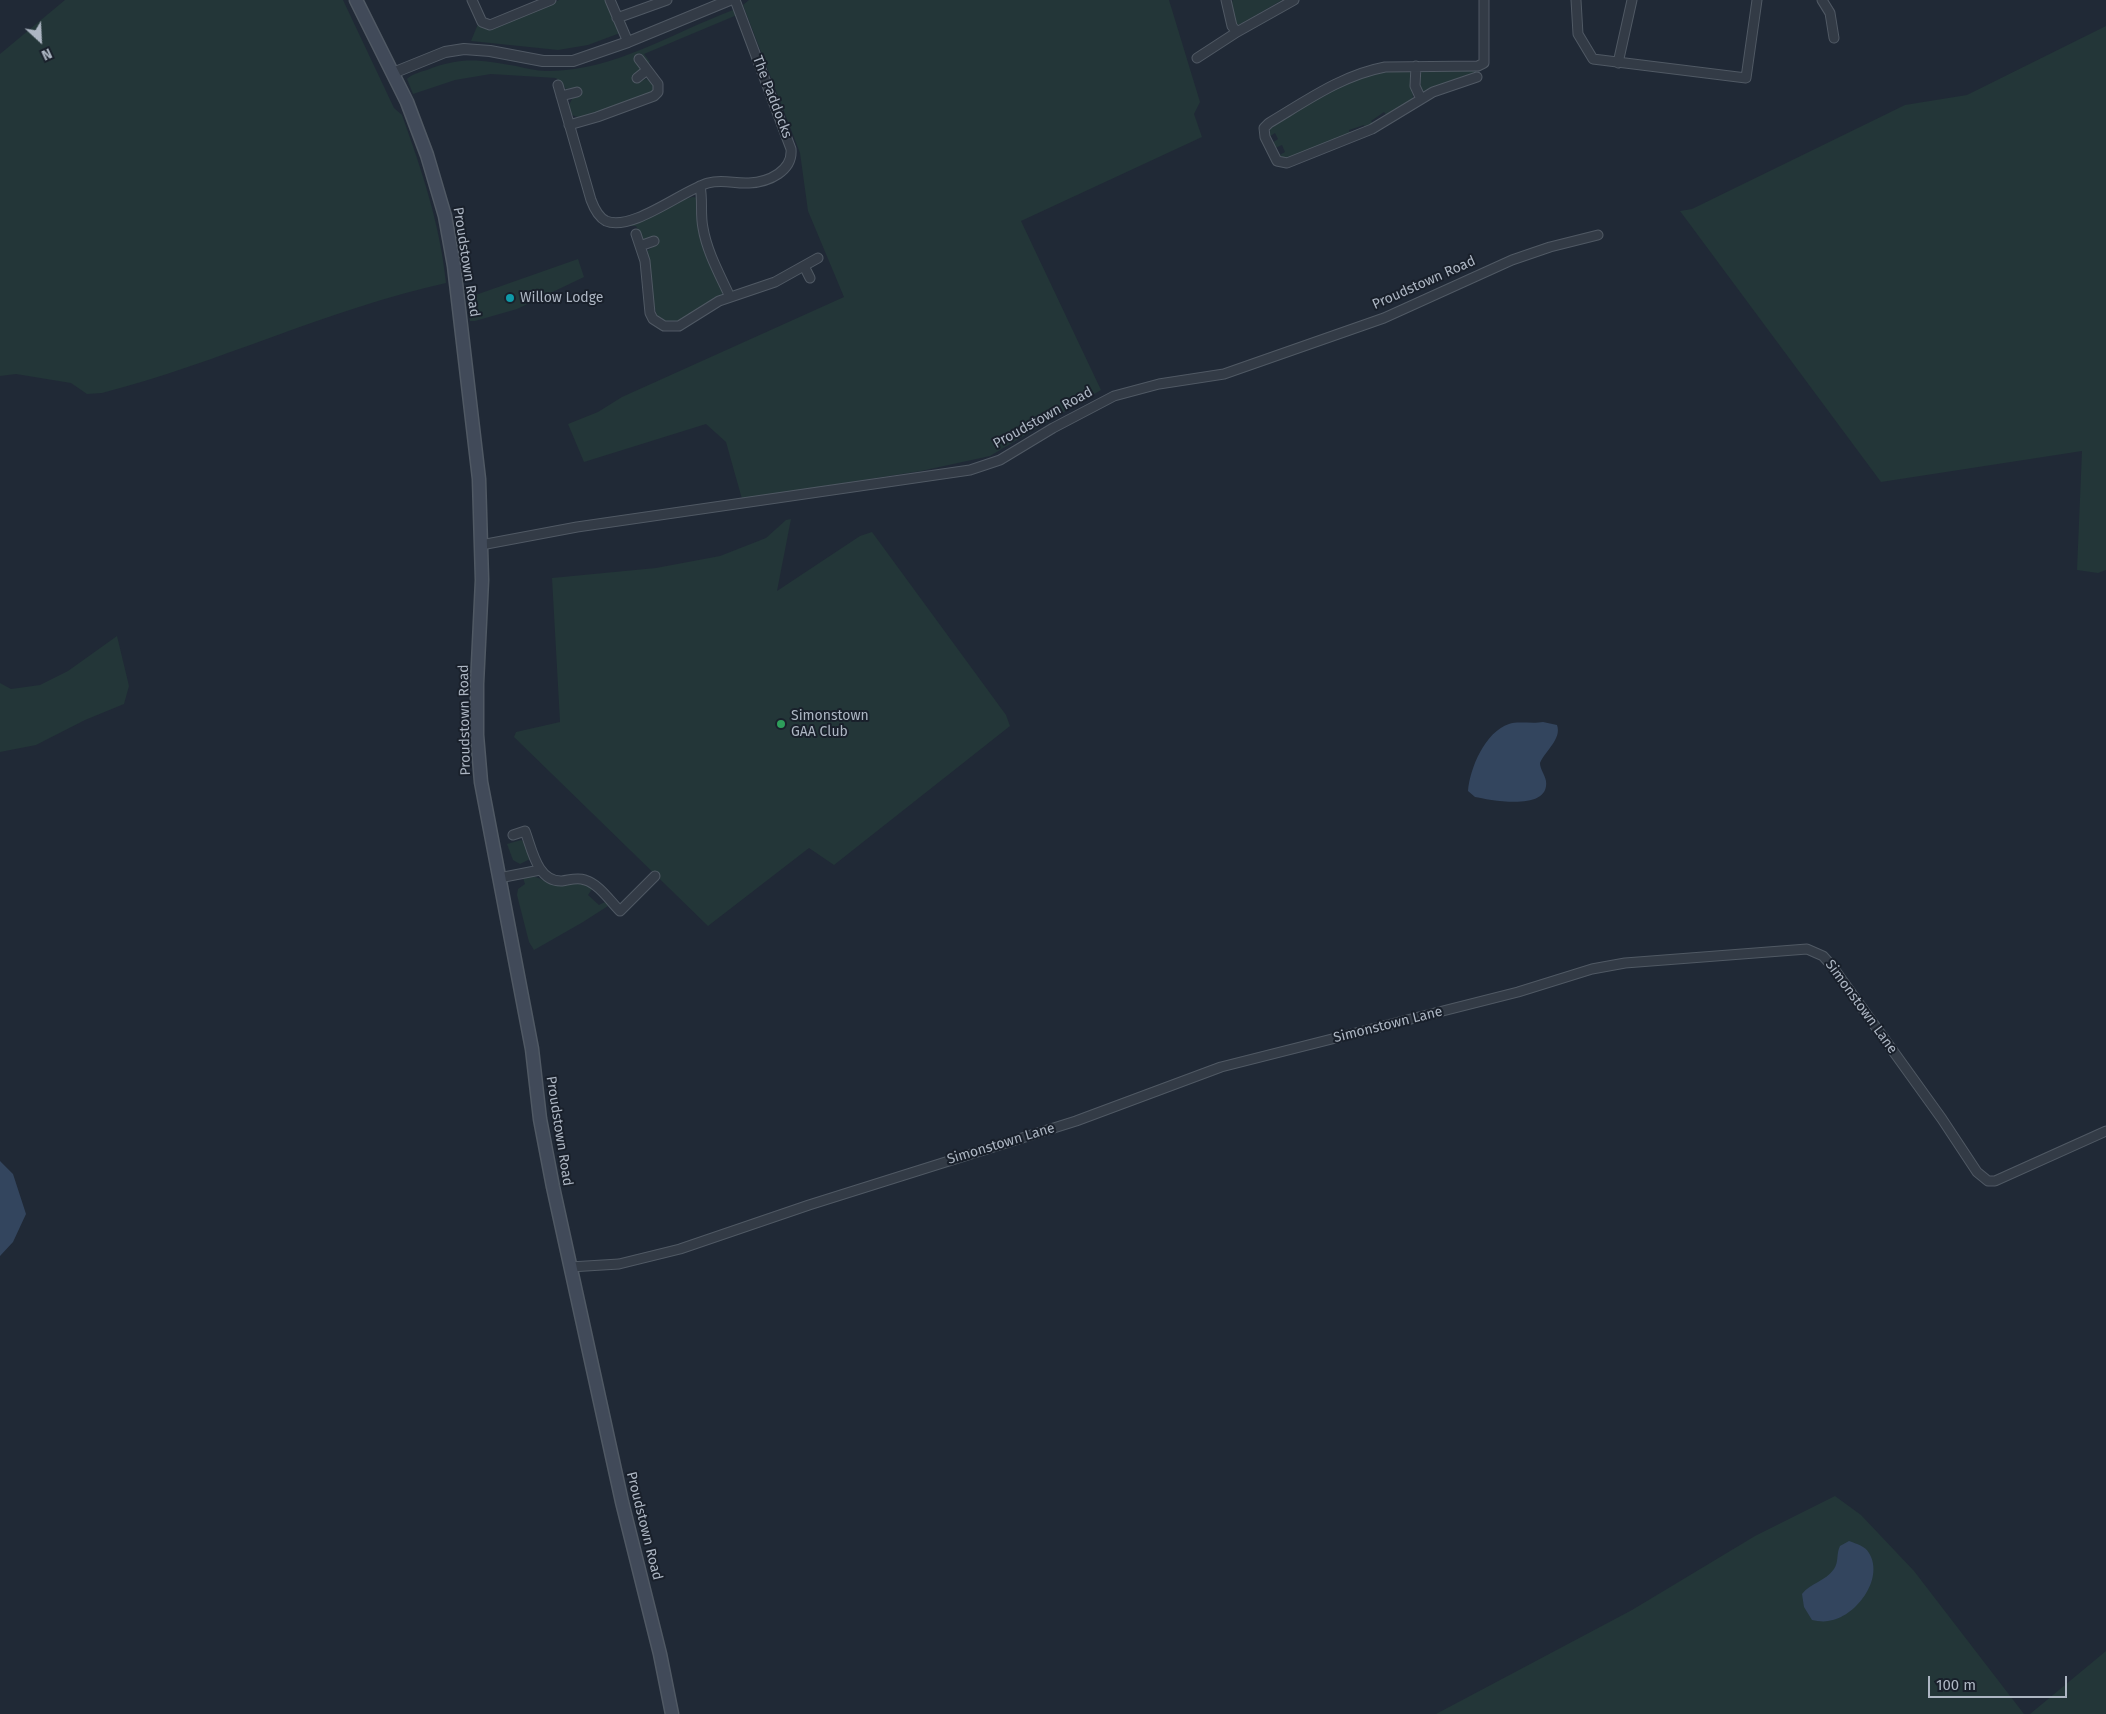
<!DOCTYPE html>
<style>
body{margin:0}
#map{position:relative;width:2106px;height:1714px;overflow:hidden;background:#202936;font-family:"Fira Sans",sans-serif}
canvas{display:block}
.north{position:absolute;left:15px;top:15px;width:50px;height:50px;-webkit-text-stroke:4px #19202b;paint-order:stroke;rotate:155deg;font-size:14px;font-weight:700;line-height:20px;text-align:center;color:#adb6c3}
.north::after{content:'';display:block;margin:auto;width:18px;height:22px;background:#adb6c3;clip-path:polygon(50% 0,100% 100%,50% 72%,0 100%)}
.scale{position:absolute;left:1928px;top:1676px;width:139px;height:22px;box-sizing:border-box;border:2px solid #adb6c3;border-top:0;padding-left:6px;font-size:15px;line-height:18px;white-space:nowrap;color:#adb6c3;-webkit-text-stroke:4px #19202b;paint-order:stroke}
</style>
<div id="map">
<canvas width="2106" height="1714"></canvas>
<div class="north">N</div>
<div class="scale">100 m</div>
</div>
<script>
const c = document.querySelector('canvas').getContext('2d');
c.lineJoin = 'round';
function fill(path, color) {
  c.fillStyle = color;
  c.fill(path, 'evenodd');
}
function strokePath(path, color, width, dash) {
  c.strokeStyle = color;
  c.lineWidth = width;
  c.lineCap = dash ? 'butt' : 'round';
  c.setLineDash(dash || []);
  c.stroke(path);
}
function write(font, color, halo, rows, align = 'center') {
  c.font = font + ' "Fira Sans",sans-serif';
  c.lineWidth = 4;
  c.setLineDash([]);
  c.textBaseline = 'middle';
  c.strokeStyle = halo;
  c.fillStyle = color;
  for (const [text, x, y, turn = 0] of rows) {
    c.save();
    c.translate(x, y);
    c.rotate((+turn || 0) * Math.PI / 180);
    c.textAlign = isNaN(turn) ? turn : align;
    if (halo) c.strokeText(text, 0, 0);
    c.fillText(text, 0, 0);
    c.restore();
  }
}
fill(new Path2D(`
 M65,0h278l51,108 8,7c20,56 38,109 44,168 -118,26 -227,80 -344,110l-15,1 -16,-11 -55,-9 -16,2v-322z
 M559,0h46l15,33 -32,12 -30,5 -87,-9 7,-17 7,5h7z
 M749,0h420l31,102 -6,12 8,23 -181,84 80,169 -111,66 -69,15 -179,28 -16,-57 -20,-18 -122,38 -16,-38 30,-12 24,-15 222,-100 -36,-86 -8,-58 -57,-148z
 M1233,0h49l-43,25 -5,-3 -3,-18z
 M733,10l4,5 -93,39 6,8 -3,2 -9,-1 2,6 -6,8 6,5 5,-3 7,1 3,9 -3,4 -72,25 -8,-3 -3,-10 4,-8 4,-2 -1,-7 -10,1 -10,-11 -65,-4 -36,6 -42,14 -6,-15c5,-5 13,-7 20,-9 34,-14 55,-10 89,-4 10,2 20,5 30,5 66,1 126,-38 187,-61z
 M2106,26v544l-8,3 -21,-3 5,-119 -201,31 -201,-271 12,-2 213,-104 62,-10z
 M1426,70h52v1l-55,20 -2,-2 -1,-16z
 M1409,71l3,3 1,25 -26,17 -3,-4 -13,9 2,3 -8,4 -1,-3 -15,5 1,4 -64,25 -5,1 -3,-4 7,-4 -3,-7 -7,3 -3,-5 6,-4 -3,-6 -6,4 2,-11c33,-19 68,-46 107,-54 9,-2 21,-1 31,-1z
 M693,197l5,1c3,11 -2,24 1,35 5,21 17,39 24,59l-3,4 -44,26h-15c-10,-11 -10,-53 -14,-71l10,-7 -4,-6 -10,2 -7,-14h-11l23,-8 37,-19z
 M578,259l6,18 -67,32 -42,12h-5l-3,-23z
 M791,519l-14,72 83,-55 12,-4 134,183 4,11 -176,139 -25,-17 -101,78 -194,-189 2,-5 44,-10 -8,-144 104,-10 64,-12 46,-18 20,-18z
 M117,636l12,50 -5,18 -39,16 -49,25 -36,7v-69l11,6 29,-4 28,-14z
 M521,840l3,2 8,16 -12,6 -7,-4 -6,-16z
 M529,876c10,0 18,8 28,9 12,1 25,-7 35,4l-4,6 11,10 6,-3 3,4 -25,16 -49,28 -5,-8 -12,-47 1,-6 7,-5 -2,-6z
 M1835,1496l26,19 53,56 110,143h-588l196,-104 123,-74z
 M2106,1651v63h-76z`), '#233638');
fill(new Path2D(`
 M1543,722l14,3c5,14 -12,26 -17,38 0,6 5,12 6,18 4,31 -56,19 -71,16l-7,-6c2,-23 17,-59 41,-67 7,-3 25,0 34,-2z
 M0,1161l13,13 13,40 -13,28 -13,14z
 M1849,1541c8,3 16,5 20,12 16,26 -14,65 -41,68 -5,1 -11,0 -16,-1l-8,-13 -2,-13c8,-11 24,-13 32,-25 5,-7 2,-15 6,-23z`), '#33455e');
const minor = new Path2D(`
 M472,0l10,22 8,3 61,-25
 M610,0l18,42
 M1226,0l6,26 5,6 57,-32
 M1576,0l2,34 15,25 153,19 11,-78
 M1822,0l8,13 4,25
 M617,18l50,-18
 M1197,58l40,-26
 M1618,63l14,-63
 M1416,66l-1,20 6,13
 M1477,77l-44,15 -61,37 -85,34 -10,-2 -12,-24 -1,-9 5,-5c37,-22 73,-48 116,-56l93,-1 6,-3v-63
 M637,78l10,-8
 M558,85l33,115c3,8 7,17 15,21 26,11 77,-31 102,-38 15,-4 27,1 41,0 20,-1 44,-12 42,-34l-56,-149
 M561,96l16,-4
 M569,125l28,-8 57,-21 4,-4v-8l-19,-25
 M700,186c3,14 0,28 3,42 4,24 17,47 27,69
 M636,234l9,27 5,52 3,6 11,7h15l40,-25 56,-19 43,-24
 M640,246l14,-5
 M804,266l6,12
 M481,545l96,-18 393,-57 30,-10 53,-32 61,-32 45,-12 65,-10 160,-56 128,-58 38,-13 48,-12
 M513,835l12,-4c7,18 12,51 37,50 8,-1 15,-4 23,-1 14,4 25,21 35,31l35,-35
 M499,878l41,-8
 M570,1267l49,-3 61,-15 129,-44 267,-84 145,-54 297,-75 74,-23 33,-6 182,-14 16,7 9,10 110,153 35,53 11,9h7l111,-50`);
const tertiary = new Path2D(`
 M393,73l52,-21 19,-3 26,2 53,10h30l55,-19 102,-42`);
const secondary = new Path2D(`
 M356,0l51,102 20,53 18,61 9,50 25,213 3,101 -5,104v51l4,47 51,267 8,70 13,68 69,315 38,152 12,60`);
strokePath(minor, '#505964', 11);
strokePath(tertiary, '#505964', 12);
strokePath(secondary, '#505964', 15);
strokePath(minor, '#333b46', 9);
strokePath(tertiary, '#333b46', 10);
strokePath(secondary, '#414a59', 12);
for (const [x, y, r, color] of [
 [510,298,5,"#0f9aa8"],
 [781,724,5,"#2e9e5b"]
]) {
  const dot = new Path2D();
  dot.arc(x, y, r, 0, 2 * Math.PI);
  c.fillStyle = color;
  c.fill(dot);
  strokePath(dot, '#19202b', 2);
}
write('14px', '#adb6c3', '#19202b', [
 ["The Paddocks",772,97,69],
 ["Proudstown Road",466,262,81],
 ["Proudstown Road",1424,283,-24],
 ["Proudstown Road",1043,418,-29],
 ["Proudstown Road",465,720,-91],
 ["Simonstown Lane",1861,1007,54],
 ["Simonstown Lane",1388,1025,-14],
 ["Proudstown Road",559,1131,81],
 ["Simonstown Lane",1001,1144,-17],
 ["Proudstown Road",644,1526,76]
]);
write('14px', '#adb6c3', '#19202b', [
 ["Willow Lodge",520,298],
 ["Simonstown",791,716],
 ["GAA Club",791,732]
], 'left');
</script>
